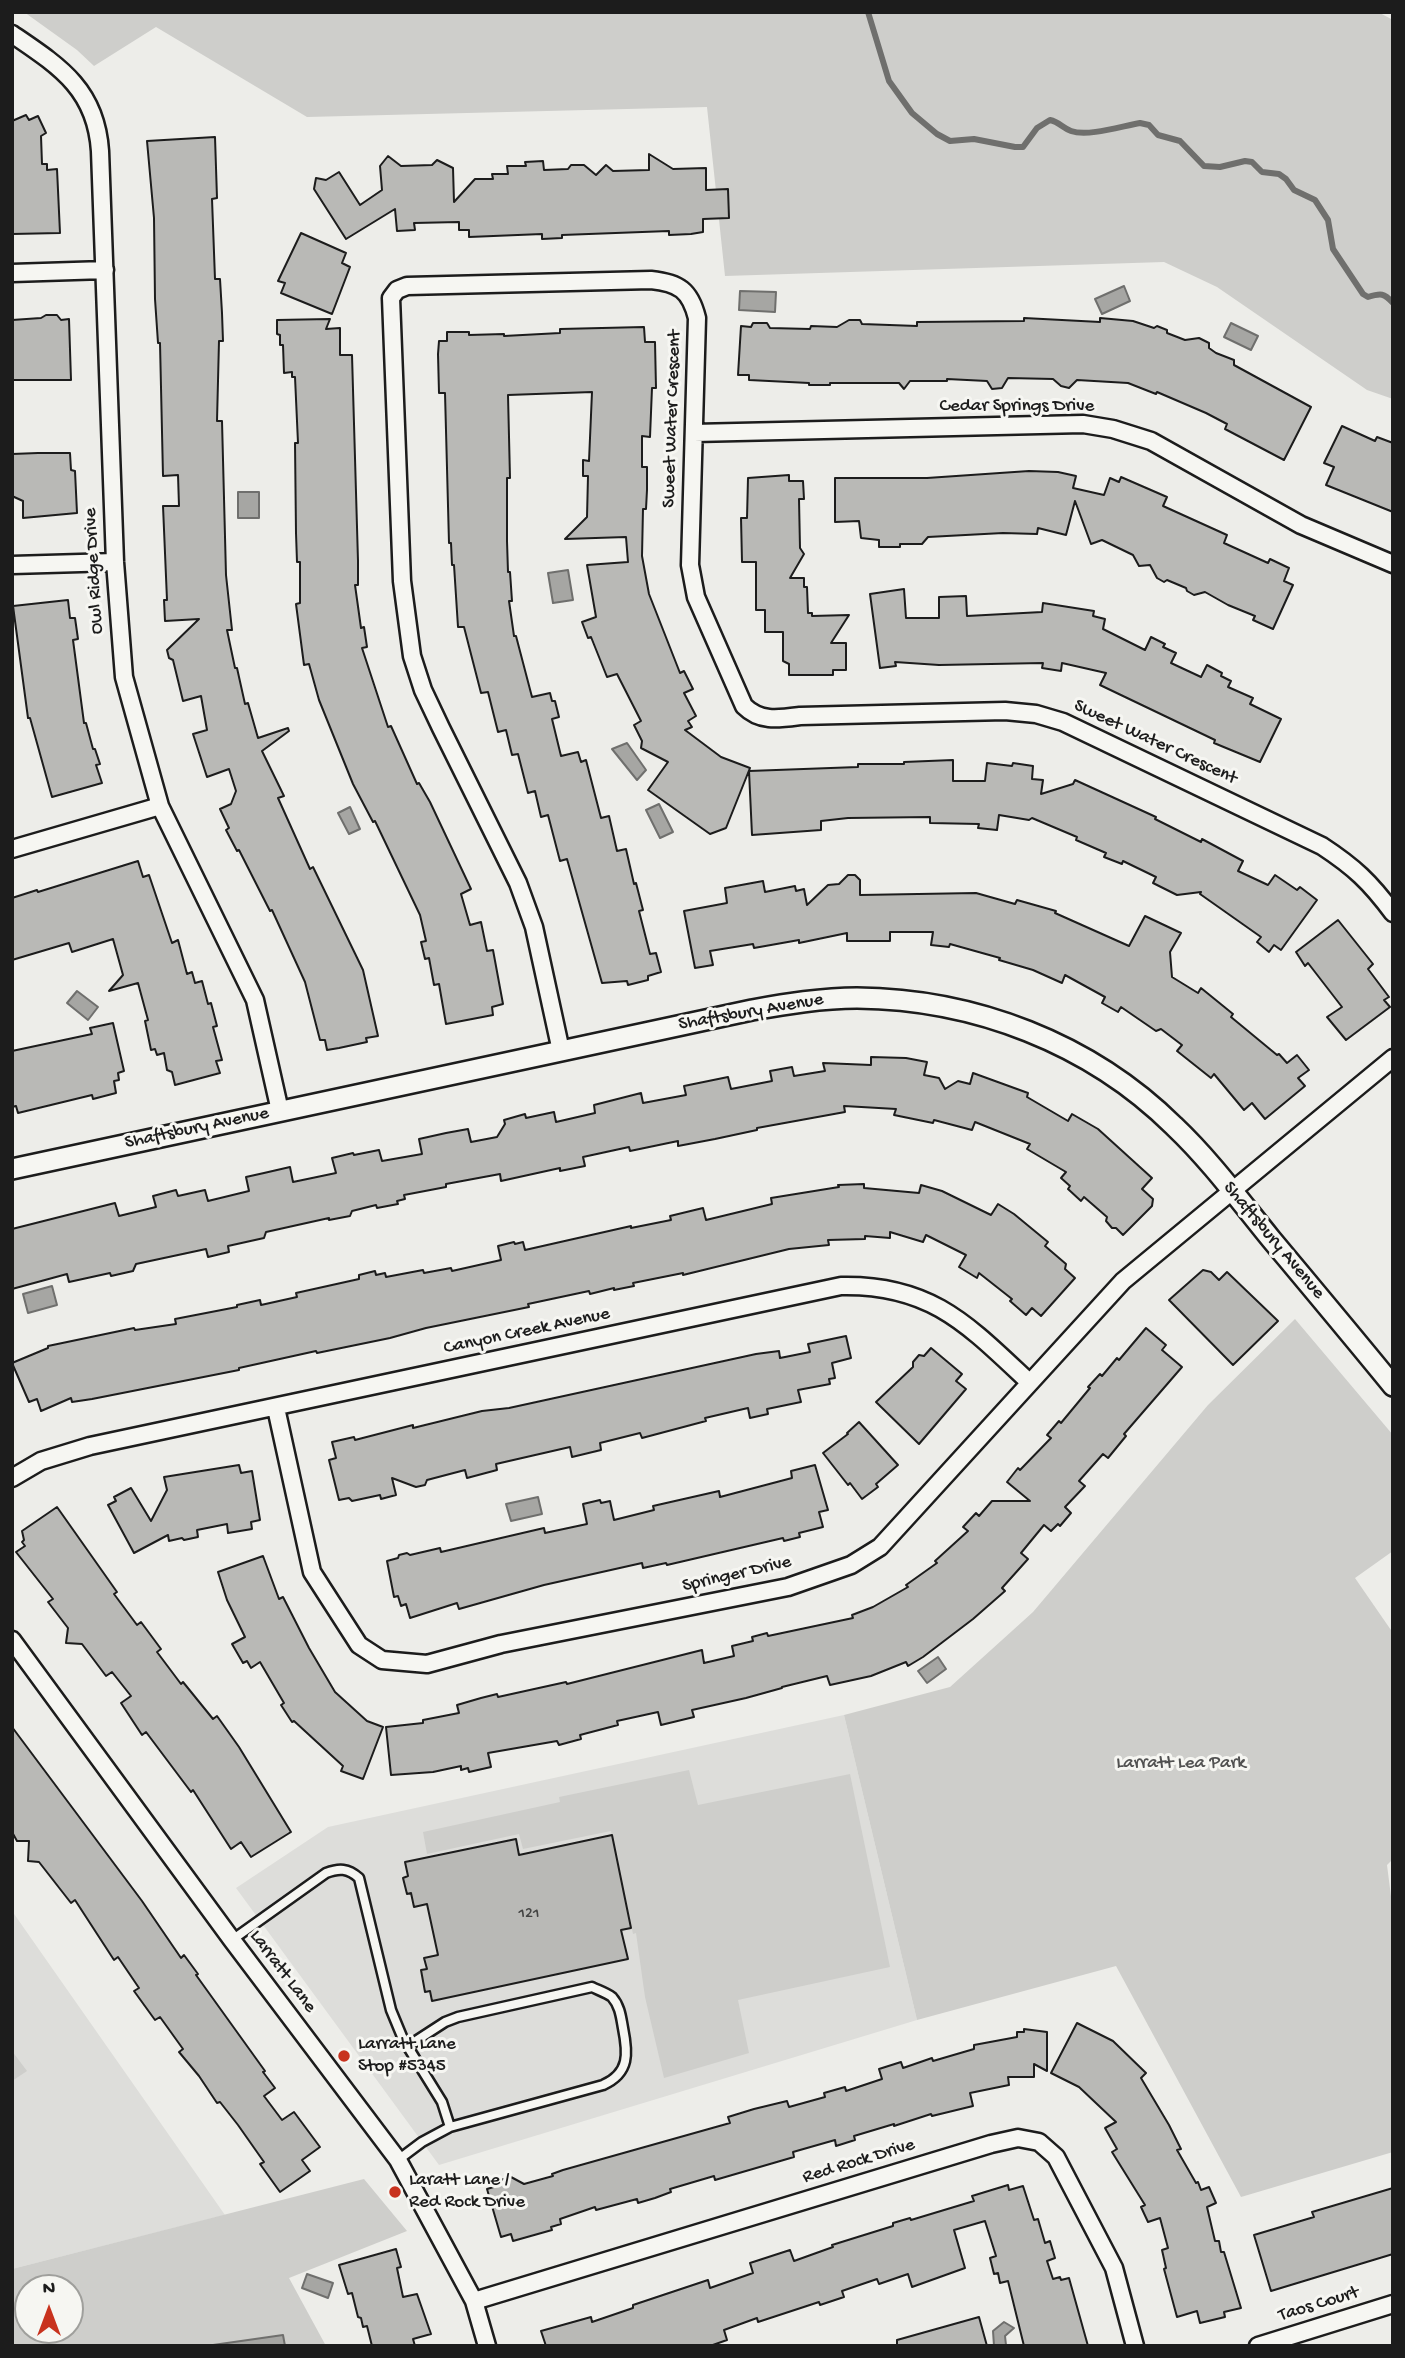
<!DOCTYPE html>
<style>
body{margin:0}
#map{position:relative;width:1405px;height:2358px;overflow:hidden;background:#edede9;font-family:"Gochi Hand",sans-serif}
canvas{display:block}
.frame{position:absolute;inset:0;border:14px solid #1c1c1c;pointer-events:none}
.north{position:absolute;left:14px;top:2274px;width:70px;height:70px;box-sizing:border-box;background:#f6f6f2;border:2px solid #9f9f9c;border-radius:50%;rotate:0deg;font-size:19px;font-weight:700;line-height:28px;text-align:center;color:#1c1c1c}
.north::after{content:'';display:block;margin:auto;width:24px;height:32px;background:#c8321e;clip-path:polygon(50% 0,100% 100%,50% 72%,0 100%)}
</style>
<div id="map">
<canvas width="1405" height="2358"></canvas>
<div class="frame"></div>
<div class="north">N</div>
</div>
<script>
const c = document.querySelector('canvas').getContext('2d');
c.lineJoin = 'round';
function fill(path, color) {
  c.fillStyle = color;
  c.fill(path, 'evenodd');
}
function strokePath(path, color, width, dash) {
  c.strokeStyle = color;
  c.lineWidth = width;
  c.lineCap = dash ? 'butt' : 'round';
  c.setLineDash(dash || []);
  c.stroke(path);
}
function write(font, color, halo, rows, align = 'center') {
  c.font = font + ' "Gochi Hand",sans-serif';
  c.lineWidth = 6;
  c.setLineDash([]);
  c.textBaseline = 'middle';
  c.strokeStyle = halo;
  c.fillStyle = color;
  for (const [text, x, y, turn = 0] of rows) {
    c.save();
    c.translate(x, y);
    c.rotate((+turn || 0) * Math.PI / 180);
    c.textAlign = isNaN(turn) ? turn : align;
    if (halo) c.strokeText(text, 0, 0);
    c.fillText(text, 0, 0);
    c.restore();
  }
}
fill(new Path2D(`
 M844,1715l73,305 -478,145 -203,-277 92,-61z
 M12,1911l213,304 -213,54z`), '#ddddda');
fill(new Path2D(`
 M24,12h1354l15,8v379l-26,-9 -150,-103 -53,-25 -439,14 -18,-169 -400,10 -151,-90 -62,39 -17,-16z
 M1295,1319l98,116v116l-38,27 38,55v226l-6,6 6,47v240l-152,45 -125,-231 -199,54 -73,-305 106,-28 83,-75 175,-207z
 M689,1770l9,35 152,-31 40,193 -152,33 11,53 -85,25 -19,-81 -9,-64 -3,1 -22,-103 -88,18 -4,-15 -92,20 -4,-22 137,-30 -1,-5z
 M12,2051l15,20 -15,10z
 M364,2179l43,52 -118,47 37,68h-314v-77zM28,2288h42v42h-42z`), '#cececb');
const water = new Path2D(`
 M1124,286l6,15 -28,13 -7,-15z
 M740,291l36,1 -1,20 -36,-2z
 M1231,323l27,13 -7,14 -27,-13z
 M238,492h21v26h-21z
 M568,570l5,30 -20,3 -5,-30z
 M627,743l19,27 -9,10 -25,-31z
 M659,804l14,28 -13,6 -14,-28z
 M350,807l10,22 -11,5 -11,-21z
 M77,991l21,16 -10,13 -21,-17z
 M52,1286l5,19 -29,8 -5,-19z
 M538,1497l4,17 -31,7 -5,-17z
 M938,1657l8,12 -19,14 -9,-12z
 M307,2274l26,9 -5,15 -26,-10z
 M1004,2322l10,6 -9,8 1,9 -12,1 -1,-15z
 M283,2335l2,11h-79z`);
fill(water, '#a6a6a3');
strokePath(water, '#6f6f6d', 2);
strokePath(new Path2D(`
 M868,12l21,69 23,32 25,21 13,7 24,-2 41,8h8l14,-19 13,-8c9,2 13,8 21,11 17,6 51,-5 69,-8l9,2 9,10 22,6 24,25 16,1 25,-6 7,1 10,10 17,2 7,5 8,11 21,10 13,20 5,29 30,45 5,3c13,-4 16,-4 25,6`), '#6f6f6d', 6);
const building = new Path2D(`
 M26,115l3,5 9,-4 8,17 -5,3 1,28h5v6l10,-1 3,64 -48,1v-113z
 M215,137l2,61 -5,1 3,80h5l2,34 1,28h-4l-2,80h5l4,154 6,55h-5l8,38h2l8,36 3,-1 10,35 30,-10 1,3 -27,20 22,45 -6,2 32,71 3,-2 50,103 15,66 -12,2 1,4 -28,6 -12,2 -2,-10h-5l-15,-58 -33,-72 -2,1 -31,-61 -2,1 -11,-21 3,-2 -9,-19 11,-5 5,-13 -7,-22 -22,8 -14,-43 14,-4 -6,-34 -18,5 -10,-41 -4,-2 -2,-8 32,-31 -34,2 -1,-21h3l-4,-94h16l-1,-31 -15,1 -3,-133h-2l-3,-44 -1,-81 -7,-77z
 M649,154l24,15 33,-1v22l22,-1 1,29 -26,1v13l-12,2 -22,1v-4l-107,4v3l-20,1v-5l-73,3v-7h-10v-8l-45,1 1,7 -18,1 -2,-22 -49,30 -32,-50 2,-11 10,2 13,-8 21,33 22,-15 -2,-24 8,-10 13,10 31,-1 5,-5 16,8 1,34 21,-23h18l-1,-5h16l-1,-8h19l-1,-4 18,-1 1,9 24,-1 3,-4h13l12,10 10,-10 7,6 36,-1z
 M301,233l45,20 -4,10 8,4 -18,47 -51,-21 4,-10 -7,-2z
 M46,315h11l4,5 8,-1 2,61h-59v-60l29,-2z
 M1024,318l76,4v-4l33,3 21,7 3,-2 10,4v3l18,7 14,-2 10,5v5l7,5 18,7v5l77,42 -27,53 -59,-31 2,-5 -21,-11 -49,-21 -1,2 -28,-11 -51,-3 -8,8 -8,-2 -8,-7 -45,-1 -6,10 -10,1 -5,-8 -40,-2v2h-37l-6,8 -5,-6h-69v2h-21v-2l-60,-3v-5h-11l3,-49 10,1 2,-4h14l3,5 40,1 1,-3 26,1 12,-7h11l2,4 55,2v-4l107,-1z
 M330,319l-4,10 14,-1v27h12l6,206v24h-3l6,43 3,-1 3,20 -5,1 26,79 3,-1 26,58 2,-1 11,19 41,87 -10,5 9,31 11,-3 6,29 6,-1 10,54 -11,3 1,8 -47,9 -7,-40 -5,1 -5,-27 -4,1 -4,-17 5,-1 -6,-26 -45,-94 -2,1 -20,-38 -34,-84 -10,-36 -5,1 -8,-61 4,-1v-41h-3l-1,-29 -1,-90h3l-3,-66h-3v-5l-8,1 -1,-28h-3v-10l-3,-1v-14z
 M644,327l1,15h10l1,46h-4l-2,49 -8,-1v31h5v23l-1,19h-3l-1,47 7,38 31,79 4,-2 9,18 -9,4 12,23 -8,5 4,6 -7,3 36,27 29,11 -24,60 -16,6 -62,-44 20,-28 -27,-14 1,-7 -8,-16 7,-4 -24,-47 -10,3 -16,-40 -3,1 -6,-16 14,-5 -9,-52 41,-3 -2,-25 -61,2 22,-22 1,-41h-5v-16l6,1 3,-69 -84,3 2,83h-3v63l1,31h2l2,29h-3l5,35h2l16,61 18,-4 2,8h3l4,16 -7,2 9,37 17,-4 3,10 5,-2 15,58 8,-2 8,35 9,-2 8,35 2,-1 7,27 -4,1 11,43 6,-1 5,19 -13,4v4l-20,5 -1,-4 -25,2 -35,-124 -7,2 -12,-46 -7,2 -6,-26 -7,2 -10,-39 -6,1 -6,-25 -8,2 -10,-40 -7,1 -17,-66h-6l-4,-62h-2l-1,-22h-2l-4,-150h-6l-1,-39 1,-13h8v-9h22v3l35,-1v2l56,-3v-4z
 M1342,426l33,15 2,-4 16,6v69l-67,-27 8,-18 -10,-4z
 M38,453h32l1,17 4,1 2,42 -54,5v-17l-11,-5v-42z
 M1029,471l29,1 18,4 -3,12 31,7 6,-17 9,4 2,-5 46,20 -4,9 64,29 -3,8 44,20 2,-4 19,9 -5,13 9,4 -20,44 -20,-9 2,-4 -27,-11 -23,-13 -11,3 -7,-4 -1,-3 -19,-8 -3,2 -7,-4 -7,-13 -11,1 -6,-11 -31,-15 -11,4 -16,-43 -9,34 -28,-7 -1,6 -34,-1 -75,4 -6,7h-22v3h-21v-7l-18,-2 -2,-17 -24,1v-44h92z
 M789,475v6h14l1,18h-5l1,49 4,6 -14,24h14v9h3l1,26h4v3l37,-1 -18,28h15v27h-13v5h-44v-11l-6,-3v-29h-18v-22h-9v-48h-14l-1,-44h6l1,-40z
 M904,589l2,29h33v-21l27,-1 1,20 75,-4 1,-9 51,8 -1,5 12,3 -2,10 42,21 6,-13 14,7 -2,3 13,6 -5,10 30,14 6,-12 15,8 -1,3 10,5 -3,6 25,11 -3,6 31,15 -21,43 -46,-19 1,-3 -115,-55 6,-12 -44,-10 -1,8 -19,-3 1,-5 -104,2 -44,-3 1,4 -16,2 -10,-74z
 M68,600l2,18h5l3,21 -5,1 11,83h2l7,26h2l5,15 -4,1 6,18 -50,14 -22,-79h-2l-15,-112z
 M953,760v21h32l2,-18 25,3 1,-3 20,3 -1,13 11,1 -2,14 32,-10 2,-4 81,37 -1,2 46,23 1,-3 41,22 -5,10 30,14 7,-10 22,15 3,-3 17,13 -36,50 -7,-5 -5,7 -12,-10 4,-5 -61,-43 1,-2 -24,3 -24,-12 3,-6 -33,-16 -1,3 -18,-7 2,-4 -30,-13 1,-3 -45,-19 -3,2 -30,-5 -2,15 -19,-2 1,-4 -49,-1v-6l-82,1 -27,3v9l-69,5 -3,-64 109,-4v-3h46v-2z
 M138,861l5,16 6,-2 23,68 6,-3 9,34 5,-2 3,11 7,-2 6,23 3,-1 6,23 -4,1 9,33 -6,1 4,12 -45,12 -3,-13 -5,-2 -3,-17 -7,2 -2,-6 -4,1 -6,-29 3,-1 -10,-37 -29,8 14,-16 -10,-36 -41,13 -3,-9 -57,17v-62l25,-8 1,2z
 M848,875h7l5,5v15l116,-2 39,11 2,-4 39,11 -1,2 74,33 16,-30 36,17 -11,19 2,25 26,16 3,-5 32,26 -2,3 46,38 2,-1 8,9 10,-8 12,15 -11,8 7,8 -40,33 -13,-16 -8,7 -30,-36 -3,4 -34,-27 5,-6 -21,-16 -5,2 -35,-24 -3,5 -16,-9 3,-6 -40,-22 -3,8 -29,-13 -34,-10 1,-2 -50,-14 -1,3 -18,-2 2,-13h-43v9h-43v-8l-48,10v-3l-45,8 -1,-4 -43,7 3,14 -18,3 -11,-57 43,-8 -2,-15 38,-7 2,11 30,-6 1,5 8,-2 3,16 21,-20 11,-1z
 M1338,920l35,44 -5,5 21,28 -5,3 6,7 -44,33 -19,-23 15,-10 -34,-44 -3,3 -9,-14z
 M113,1023l11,48 -6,2 1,7 -5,1 2,12 -23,6 -1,-4 -74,18 -2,-7 -4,1v-56l80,-17 -2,-6z
 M871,1057l35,1 21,4 -3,13 15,3 6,11 13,-8 12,3 3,-11 55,20 -1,4 41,24 4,-7 26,15 54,49 -10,11 11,10 -1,7 -29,29 -7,-7h-4l-6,-7 1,-4 -23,-20 -3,4 -13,-12 2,-3 -9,-8 5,-6 -39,-23 3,-5 -55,-22 -3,8 -38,-10 -1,3 -39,-8 2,-6 -52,-3 1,6 -88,16v2l-42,9 -37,7v-5l-48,10 -1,-4 -46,10 2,9 -25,5v-3l-59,13 -1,-7 -54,10v3l-42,8 1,4 -8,2 1,3 -21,4 -1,-3 -24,6 -2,5 -21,4v-2l-63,14 -2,6 -36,8 1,6 -21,5 -2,-8 -70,15 -3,7 -22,5 -1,-3 -41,9 -2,-8 -55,15v-60l103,-26 4,13 37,-9 -3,-11 23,-6 2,6 27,-6 3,11 41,-10 -3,-14 18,-4 26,-6 3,15 43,-9 -4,-15 21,-5 1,2 25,-5 3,11 40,-7 -3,-15 27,-6 22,-4 3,13 26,-5 8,-13 -1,-4 21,-6 1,4 28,-6 2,10 39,-9 -1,-8 47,-12 2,10 43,-8 -2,-9 44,-9 3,12 41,-8 -2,-10 22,-4 2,9 31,-5 -2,-8 48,2z
 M864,1184v4l55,5 2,-8 21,6 49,24 7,-11 16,10 34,28 -3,4 21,18 -1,5 10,9 -34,38 -9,-8 -6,7 -16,-14 2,-2 -33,-26 -2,5 -18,-11 7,-12 -40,-20 -3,7 -33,-10v6l-25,-2v3l-37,1 1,5 -40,4 -106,26v-2l-50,10 1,3 -20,4v-2l-24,6 -1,-3 -61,13 1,3 -103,21 -36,10 -73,15 -1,-2 -77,17v2l-147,29 -20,3 -1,-4 -30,13 -4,-12 -8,3 -17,-39 36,-15v-2l86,-18 1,2 41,-6 -1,-5 62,-12v-2l23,-5 1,5 36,-8 -1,-4 63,-14v-4l16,-4 1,4 9,-2 1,4 37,-7 1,3 27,-5 1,3 49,-11 -3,-14 16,-4 1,2 8,-2 2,8 106,-24v2l40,-8 -1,-4 33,-8 3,12 66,-16 -1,-6 68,-11 -1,-2z
 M1203,1270l8,2 8,8 8,-8 51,49 -45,44 -64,-65z
 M1146,1328l20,17 -4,5 20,17 -58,67 2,2 -18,22 -5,-4 -24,27 6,5 -20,21 6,6 -11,13 -2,-2 -7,7 -7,-6 -23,28 7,6 -26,29 3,3 -32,28 -50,38 -15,9 -2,-4 -35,14 -41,9 -3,-9 -45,11v1l-36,10 -54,12 2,7 -33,8 -3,-13 -41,9 1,4 -38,10 1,4 -22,6 -2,-4 -69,12 3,14 -22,5 -1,-4 -7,2v-4l-28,6 -42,3 -5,-48 37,-4v-3l36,-7 -2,-8 24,-7 16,-4 1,3 68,-15 1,2 135,-34 2,13 30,-7 -2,-10 21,-5 -1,-4 15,-4 1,3 85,-18 -1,-3 21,-8 35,-20 -2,-2 31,-22 -2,-2 33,-30 -5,-4 13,-14 3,3 13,-15h38l-23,-19 11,-14 2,2 31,-32 -4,-3 12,-14 2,2 29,-35 -2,-1 12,-13 2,2 15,-18 2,2z
 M846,1336l5,22 -19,5 3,15 -6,1 1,5 -32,6 3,12 -34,7 1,5 -18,4 -2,-10 -43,10 1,3 -64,17 -2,-5 -40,10 1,7 -29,7 -2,-10 -74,17 1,6 -30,8 -2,-8 -38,10 -2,5 -9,2 -24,-9 4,17 -15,4 -1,-4 -28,6 -3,-3 -10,2 -10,-40 7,-2 -4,-16 22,-5 1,3 58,-15v3l69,-17 27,-3 247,-54 23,-3 1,7 30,-6 -2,-8z
 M931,1348l31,26 -6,7 10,8 -47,55 -43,-42 37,-35v-5l6,-7 5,1z
 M859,1422l39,43 -22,19 2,3 -16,12 -12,-16 -2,2 -25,-32 25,-19 -1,-1z
 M239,1465l2,8 11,-2 8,49 -9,2 1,7 -24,4 -1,-9 -30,6 1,7 -14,3 -2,-2 -13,3 -1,-6 -34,18 -26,-48 8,-4 -2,-4 17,-9 20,33 16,-31 -3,-13z
 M815,1465l13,45 -9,2 4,15 -24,6 1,4 -16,4 -1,-3 -116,27 -1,-2 -23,5 -1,-5 -98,22 -85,24 -2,-6 -47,15 -4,-14 -5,2 -3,-10 -4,1 -7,-36 11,-3 1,-3 8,-2 3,2 30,-7 1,4 103,-24 1,5 42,-9 -4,-20 17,-4 1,3 9,-2 4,19 40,-10 -1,-4 66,-15 1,6 72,-19 -1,-7z
 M57,1507l60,85 -3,2 23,31 4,-3 20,27 -4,3 24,32 2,-2 30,37 4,-3 22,31 52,85 -40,25 -10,-15 -10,7 -38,-59 -2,2 -45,-60 -4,3 -21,-32 10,-7 -19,-24 -6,4 -24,-32 -16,-1 2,-15 -20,-26 5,-3 -37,-47 9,-6 -3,-4 2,-2 -2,-9z
 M263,1556l16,43 4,-2 26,51 26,44 32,29 16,6 -20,52 -22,-8 2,-5 -49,-45 -2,1 -11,-17 3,-2 -24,-41 -9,6 -4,-7 -4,2 -11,-19 13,-7 -18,-37 -9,-28z
 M12,1727l130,174 39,57 3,-3 14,19 -2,1 69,96 -2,1 12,16 -11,8 18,24 12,-8 26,35 -18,13 8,11 -30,21 -20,-28 4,-2 -26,-37 -18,-23 -3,1 -18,-27 -20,-24 4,-3 -23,-32 -5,3 -21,-29 5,-3 -21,-31 -4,3 -39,-60 -4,3 -32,-41 -11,-1 1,-20h-12l-5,-9z
 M612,1835l19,93 -10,2 7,29 -196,42 -2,-10 -5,1 -4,-22 6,-1 -3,-11 14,-3 -11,-51 -13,3 -3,-14 -4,1 -4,-16 5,-2 -3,-14 111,-23 3,16z
 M1077,2023l36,18 33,32 -5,5 28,47 12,24 -4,1 19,33 2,-1 3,8 8,-3 7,16 -9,4 8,34h4l2,11h3l17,56 -17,4 1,5 -25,6 -3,-12 -20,6 -13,-48 2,-1 -4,-18 6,-2 -8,-30 -12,4 -7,-15 4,-2 -33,-53 5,-3 -12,-21 11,-6 -37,-35 -28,-14z
 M1024,2029l23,3v39l-13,-7v13h-26l1,8 -39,8 3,13 -41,10 -1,-2 -37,12v-2l-40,12 1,4 -19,6 -1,-6 -42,12 1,5 -79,23 -1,-4 -44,13 1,3 -16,6 -17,5 -1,-4 -41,11 -1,-3 -35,12 1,5 -10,3 1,3 -39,11 -2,-7 -10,3 -14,-48 10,-3v-5l14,-4 13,7 29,-8 -1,-2 11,-4 167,-47 -2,-6 26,-8 33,-8 2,6 36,-10 -1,-4 21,-6 1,4 36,-12 -3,-10 22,-7 2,6 29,-10 1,3 41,-12v-4l43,-8v-5h7z
 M1008,2185l1,5 14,-4 11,34 4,-1 7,24 5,-2 5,17 -8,3 6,18 7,-2 1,3 8,-2 19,68h-64l-16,-65 -8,2 -2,-10 -4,1 -4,-16 6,-2 -11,-35 -31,9 11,38 -53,19 -4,-13 -29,10 -2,-5 -35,12 2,6 -24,8 -1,-3 -61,20 -1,-4 -33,12 3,10 -17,6h-164l-5,-15 50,-14 1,5 41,-14v-3l75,-25 2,8 43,-15 -3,-10 40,-13 4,11 39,-14 -1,-2 61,-19v-3l17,-5 1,2 63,-19 -2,-5z
 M1393,2188v66l-122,37 -17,-56 60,-18 -2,-5z
 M396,2249l5,18 -4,1 6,29 14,-3 14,40 -18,5 2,7h-43l-5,-20 -4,1 -2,-9 -3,-1 -6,-24 -4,1 -9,-29z
 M979,2317l8,29h-90v-6z`);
fill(building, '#b9b9b6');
strokePath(building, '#1c1c1c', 2);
const service = new Path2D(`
 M232,1940l94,-67c13,-5 22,-5 33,5l32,132 12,29 39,63 8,25 -28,15 -24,18
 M408,2046l37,-24 13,-5 134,-30c6,3 15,6 20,10 8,9 9,20 11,31 5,25 7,45 -20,57l-153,42`);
const minor = new Path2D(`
 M12,34c47,32 84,55 88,117l15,411 9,115 36,129 95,194 25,111
 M12,273l93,-3
 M694,433l389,-9 30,5 38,12 150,84 92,39
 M12,565l103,-3
 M12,849l148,-43
 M561,1051l-27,-124 -16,-44 -77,-155 -18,-38 -11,-34 -10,-75 -11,-283 6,-8 10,-4 244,-6c28,3 39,10 46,38l-7,247 6,32 48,109c16,16 34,13 56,10l205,-5 31,3 27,8 259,124c32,21 48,36 71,67
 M276,1408l36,164 47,73 23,15 45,4 74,-20 287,-57 63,-22 29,-18 243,-266 270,-223
 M12,1478l29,-17 49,-15 751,-160c90,-2 127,39 188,96
 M12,1640l220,300 166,220 76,141 13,45
 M474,2301l517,-157 27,-6 21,4 17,15 58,111 21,78
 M1258,2346l135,-42`);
const tertiary = new Path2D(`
 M12,1169l740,-159c34,-6 70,-12 105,-12 117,1 233,45 317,128 36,34 66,75 97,113 41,49 82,98 122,147`);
strokePath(service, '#1c1c1c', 13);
strokePath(minor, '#1c1c1c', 21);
strokePath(tertiary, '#1c1c1c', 24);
strokePath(service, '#f6f6f2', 8);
strokePath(minor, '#f6f6f2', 16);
strokePath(tertiary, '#f6f6f2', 19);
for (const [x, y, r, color] of [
 [344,2056,7,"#c8321e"],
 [395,2192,7,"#c8321e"]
]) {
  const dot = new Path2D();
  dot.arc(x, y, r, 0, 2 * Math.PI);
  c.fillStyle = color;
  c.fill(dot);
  strokePath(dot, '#f6f6f2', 2.5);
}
write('16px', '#434342', null, [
 ["121",529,1915]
]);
write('19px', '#1c1c1c', '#f6f6f2', [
 ["Cedar Springs Drive",1017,407],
 ["Sweet Water Crescent",673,419,-88],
 ["Owl Ridge Drive",95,571,-93],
 ["Sweet Water Crescent",1155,743,25],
 ["Shaftsbury Avenue",751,1013,-10],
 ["Shaftsbury Avenue",197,1129,-12],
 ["Shaftsbury Avenue",1273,1241,50],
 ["Canyon Creek Avenue",527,1332,-12],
 ["Springer Drive",737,1575,-13],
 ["Larratt Lane",282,1972,53],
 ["Red Rock Drive",859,2162,-17],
 ["Taos Court",1319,2305,-17]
]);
write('19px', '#515151', '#f6f6f2', [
 ["Larratt Lea Park",1181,1764]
]);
write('19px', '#1c1c1c', '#f6f6f2', [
 ["Larratt Lane",358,2045],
 ["Stop #5345",358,2067],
 ["Laratt Lane /",409,2181],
 ["Red Rock Drive",409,2203]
], 'left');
</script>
